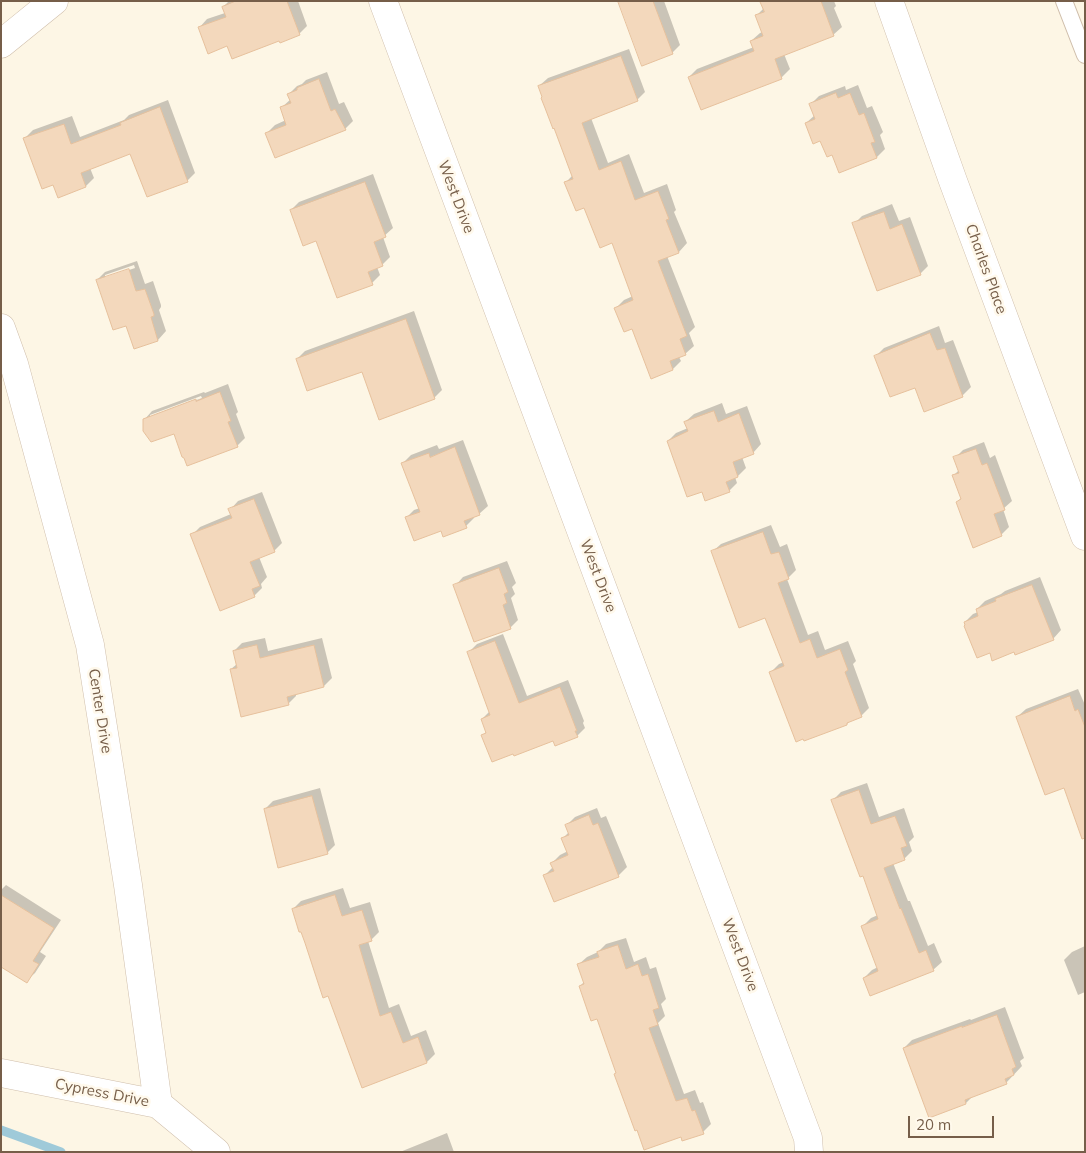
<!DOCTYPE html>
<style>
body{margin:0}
#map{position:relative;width:1086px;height:1153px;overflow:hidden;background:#fdf6e5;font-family:Mulish,sans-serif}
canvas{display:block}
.frame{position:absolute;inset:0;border:2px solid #765e49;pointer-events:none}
.scale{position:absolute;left:908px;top:1116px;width:86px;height:22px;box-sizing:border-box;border:2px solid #765e49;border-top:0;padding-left:6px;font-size:15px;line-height:18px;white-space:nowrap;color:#765e49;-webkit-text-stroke:4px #fff9ec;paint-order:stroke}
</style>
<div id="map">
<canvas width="1086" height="1153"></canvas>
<div class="frame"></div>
<div class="scale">20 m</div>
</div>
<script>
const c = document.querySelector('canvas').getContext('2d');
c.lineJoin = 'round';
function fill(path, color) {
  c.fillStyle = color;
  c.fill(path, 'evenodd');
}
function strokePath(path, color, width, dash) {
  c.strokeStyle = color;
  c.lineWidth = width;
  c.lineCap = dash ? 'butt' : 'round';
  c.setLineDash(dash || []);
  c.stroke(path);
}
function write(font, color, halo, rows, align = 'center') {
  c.font = font + ' Mulish,sans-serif';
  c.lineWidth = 5;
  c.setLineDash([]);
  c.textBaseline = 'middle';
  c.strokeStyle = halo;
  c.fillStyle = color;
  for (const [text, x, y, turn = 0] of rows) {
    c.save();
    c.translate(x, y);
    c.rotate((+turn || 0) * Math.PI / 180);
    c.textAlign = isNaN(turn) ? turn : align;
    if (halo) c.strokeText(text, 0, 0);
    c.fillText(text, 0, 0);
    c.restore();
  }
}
fill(new Path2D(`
 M229,1h69l9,25 -8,8 -19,5 -52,6 -29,-17 8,-9 18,-6 -2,-6z
 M624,1h40l16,44 -8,8z
 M761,1h73l2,5 -2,2 8,19 -9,8 -49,19 6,15 -8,8 -81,31 -12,-31 8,-8 57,-22 -3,-6 9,-8 3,-1 -6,-17 7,-7z
 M629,49l16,43 -8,8 -46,18 17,45 21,-9 15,39 23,-9 9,26 -2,2 13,31 -8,9 -12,4 28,71 -6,6 5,13 -9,8 -6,3 2,4 -8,8 -41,-41 -16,-20 8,-8 9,-4 -20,-54 -47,-60 7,-7 -34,-89 9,-8z
 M327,72l12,32 5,-2 9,19 -8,8 -78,4 8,-8 11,-5 -5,-12 10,-9 -2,-5 8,-8 5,-2 4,-4z
 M858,85l9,23 5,-2 11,26 -3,3 5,14 -8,8 -38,14 -6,-18 -27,-30 9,-8 -4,-11 8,-8 26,-10 1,4z
 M168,100l27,73 -8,8 -56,-29 -41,16 4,10 -8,8 -28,11 -4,-14 -29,-45 8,-8 39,-14 8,21 44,-17 5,-5z
 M373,174l20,54 -10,9 7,20 -8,8 -5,2 3,8 -8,8 -81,-73 8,-8z
 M892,204l7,17 11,-4 18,49 -8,8 -66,-50 8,-8z
 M137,261l8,23 8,-3 8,24v2l-2,3 7,21 -8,9 -23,7 -8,-23 -30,-44 8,-8zM134,265l1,3 -30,10v-3z
 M414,311l28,79 -8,8 -72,-27 -65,-12 8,-8z
 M939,326l6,17 8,-3 18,47 -8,8 -38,15 -10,-23 -39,-31 8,-8z
 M228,384l10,28 -2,2 9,24 -8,8 -62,-13 -31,-13 8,-9 52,-19 1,1zM201,396l1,2 -52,19v-2z
 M722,403l4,11 21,-8 14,38 -8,9 -11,4 4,11 -8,8 -3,1 2,6 -8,8h-27l-34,-50 8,-8 12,-5 -3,-6 9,-8z
 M463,440l25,66 -9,8 -6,2 1,2 -8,8 -25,3 -35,-11 8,-8 6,-2 -17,-45 8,-8 26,-10 2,4z
 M984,442l6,16 5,-3 17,46 -9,8 6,18 -8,8 -44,-33 5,-5 -8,-22 5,-5 -4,-12 8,-8z
 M262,492l20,51 -8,8 -15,6 8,20 -6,7 1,4 -8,8 -62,-61 8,-8 31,-13 -1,-4 8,-9z
 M771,525l9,22 7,-3 9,26 -9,9 21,56 10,-4 7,19 23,-9 8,20 -3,3 16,44 -8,8 -10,4 -4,4 -76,-52 8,-8 5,-2 -18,-46 -54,-64 9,-8z
 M507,561l9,22 -4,4 3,7 -4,4 7,22 -8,8 -55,-42 8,-9z
 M1040,577l21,53 -8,9 -38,12h-25l-25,-29 8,-8 5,-2 -1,-3 8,-8 16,-7 4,-3z
 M503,634l24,62 41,-16 16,41 -1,2 2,5 -8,8 -24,3 -70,-4 4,-4 -5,-12 8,-8 -21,-59 8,-8z
 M265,638l3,13 54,-13 10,40 -8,8 -28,7v3l-8,8 -57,-35 6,-5 -3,-13 8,-8z
 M1078,689l7,16v92l-21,-10 -47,-70 9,-8z
 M867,783l12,34 25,-9 10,29 -5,5 3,9 -8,8 -11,4 15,38h2l18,45 6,-3 8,19 -9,8 -69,8 8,-8 6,-3 -15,-41 8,-8 7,-3 -15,-41 -30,-74 8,-8z
 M320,788l15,57 -8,8 -62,-44 8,-8z
 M597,808l4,10 5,-2 21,51 -8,8 -65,26 -10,-25 9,-9 -1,-4 8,-8 8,-4 -5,-13 6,-6 -2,-7 8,-8z
 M6,885l55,35 -21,32 6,4 -11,17 -9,8 -25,-15v-76z
 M343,888l7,20 20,-6 9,30 -8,8 -3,1 21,67 10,-4 12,32 15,-6 9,24 -8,8 -64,24 -34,-91 -36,-86 8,-8z
 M626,938l8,24 12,-5 4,12 6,-2 10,32 -5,5 4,12 -7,7 26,71 11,-4 5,13 3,-1 8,22 -8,8 -22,4 -64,-63 -19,-56 -18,-31 4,-4 -6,-17 9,-8 11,-5 8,-8z
 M1085,946v46l-7,3 -14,-35 8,-8z
 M1005,1007l19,51 -4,3 2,5 -16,17 -33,13 -7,7 -62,-55 8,-8 58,-21 1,1z
 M447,1133l7,19h-54z`), '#0003');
strokePath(new Path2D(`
 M1,1130l60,22`), '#9fcad9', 9);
const building = new Path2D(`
 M236,1h51l13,34 -20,8 -1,-2 -47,18 -5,-13 -19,8 -10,-27 28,-10 -4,-10z
 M618,1h35l20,53 -31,12z
 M760,1h61l13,35 -59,23 7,20 -81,31 -13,-33 66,-26 -4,-10 13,-5 -8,-21 9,-3z
 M621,56l17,45 -56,22 17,47 22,-9 14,39 23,-9 11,28 -3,1 13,33 -21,8 29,75 -7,3 6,16 -16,6 3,9 -22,9 -19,-50 -8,3 -10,-24 19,-8 -21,-57 -12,5 -16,-40 -8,3 -12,-29 9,-3 -19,-51 -1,1 -8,-21 -4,-10 1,-1 -4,-11z
 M319,79l12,32 4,-2 11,21 -71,28 -10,-25 21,-8 -6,-18 11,-4 -4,-9 10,-4v-2z
 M836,93l2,5 12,-5 9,22 5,-2 11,29 -4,1 6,15 -38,15 -7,-18 -5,2 -7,-16 -7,3 -8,-21 10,-4 -6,-15z
 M160,107l28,75 -41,15 -17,-43 -49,19 5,14 -28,11 -5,-13 -11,4 -19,-51 41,-14 7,20 50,-19 -1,-2z
 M365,182l21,55 -12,5 9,24 -15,6 5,13 -36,13 -21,-57 -13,5 -13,-36z
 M884,212l6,17 12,-5 19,51 -44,16 -25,-68z
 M129,269l7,22 9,-2 9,25v2l-3,1 7,24 -24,8 -8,-23 -13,4 -17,-50z
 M406,319l29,80 -56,21 -17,-48 -55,19 -11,-32z
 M930,333l7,17 8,-2 18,49 -39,15 -9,-24 -25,9 -16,-41z
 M220,392l11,29 -3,1 10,25 -51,19 -3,-8 -2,-1 -8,-23 -23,8 -8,-11v-12l53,-20v2z
 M714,411l4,11 21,-9 15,41 -21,8 5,15 -12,5 4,10 -25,9 -3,-9 -15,5 -20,-56 21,-10 -4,-9z
 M455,447l25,68 -16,6 3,7 -24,9 -2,-6 -27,10 -9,-24 15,-5 -19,-49 28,-10 1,4z
 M976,449l6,16 5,-2 18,47 -11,4 8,22 -29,12 -17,-46 5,-3 -9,-24 7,-2 -6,-16z
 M254,499l21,53 -25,10 10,24 -8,3 3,8 -35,14 -30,-77 42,-16 -4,-9z
 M763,532l8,22 8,-2 10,27 -11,4 22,60 10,-4 7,19 23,-9 8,21 -3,2 17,45 -15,6v2l-43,16 -1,-2 -7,3 -27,-70 15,-6 -19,-48 -26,10 -28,-77z
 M499,568l9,24 -4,2 3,9 -4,2 8,24 -37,13 -21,-57z
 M1032,585l22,55 -39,15 -1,-3 -22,9 -2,-8 -13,5 -13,-32 1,-1 -1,-3 14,-6 -2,-7 20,-8 -1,-2z
 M495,641l24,62 41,-16 17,44h-2l3,6 -23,9 -2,-5 -39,15 -1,-2 -21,8 -11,-27 5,-2 -5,-14 9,-4 -23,-63z
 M257,645l3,13 54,-13 10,42 -37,10 2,8 -48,12 -11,-48 7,-1 -4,-17z
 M1070,696l5,15 3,-2 7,18v111l-3,1 -18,-51 -19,7 -29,-78z
 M859,790l12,34 24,-8 12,30 -6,2 4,12 -21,8 16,41 1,-1 18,45 7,-3 8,21 -64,25 -7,-18 15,-7 -17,-45 17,-7 -15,-43 -3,1 -29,-77z
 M312,796l16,58 -50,14 -14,-59z
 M589,815l4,10 5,-2 21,54 -65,25 -11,-27 11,-4 -4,-8 18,-8 -7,-17 8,-3 -4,-10z
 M1,895l53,33 -21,33 6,3 -12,19 -26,-16z
 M335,895l7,21 20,-6 10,31 -13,4 21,71 11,-4 12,31 15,-6 9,26 -65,25 -34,-92 -5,2 -18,-55 -4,-11h-2l-7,-23z
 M618,945l8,24 12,-5 4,12 6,-2 11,34 -6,2 5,15 -9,3 27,73 11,-3 5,13 3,-1 9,24 -22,7 -1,-4 -37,13 -7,-20 -2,1 -21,-57 2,-1 -19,-54 -6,2 -12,-35 5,-2 -7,-20 22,-7 -2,-5z
 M997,1015l19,52 -4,2 2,6 -9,4 2,5 -42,16 1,4 -37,14 -26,-70 59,-22v1z`);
fill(building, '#f3d8bc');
strokePath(building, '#e6c09c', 1);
const service = new Path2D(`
 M1064,1l21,54`);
const minor = new Path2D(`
 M383,1l425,1137 1,14
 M889,1l64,180 132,355
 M1,44l53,-43
 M1,328l13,36 76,281 38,240 30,219
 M1,1073l157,31 58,48`);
strokePath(service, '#cfbeab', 18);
strokePath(minor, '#cfbeab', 29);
strokePath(service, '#fff', 16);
strokePath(minor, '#fff', 28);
write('15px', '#765e49', '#fff9ec', [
 ["West Drive",456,197,69],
 ["Charles Place",986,269,70],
 ["West Drive",598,576,69],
 ["Center Drive",100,711,81],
 ["West Drive",740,955,69],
 ["Cypress Drive",102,1093,11]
]);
</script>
